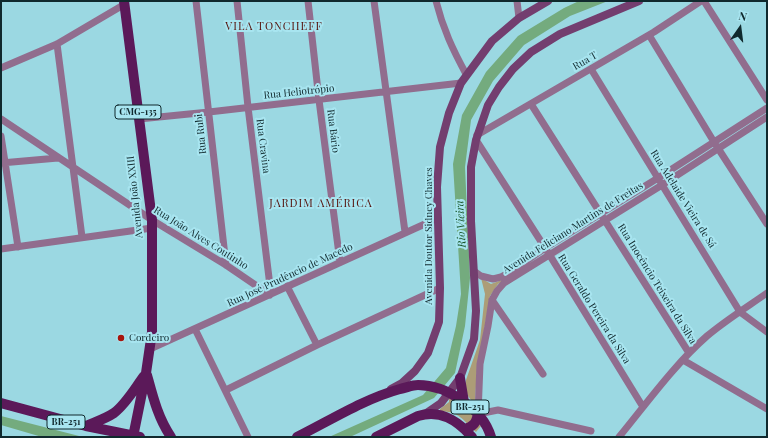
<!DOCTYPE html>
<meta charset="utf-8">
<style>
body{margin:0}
#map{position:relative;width:768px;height:438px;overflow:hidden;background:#9bd8e2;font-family:"Playfair Display",serif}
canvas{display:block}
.frame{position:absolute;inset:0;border:2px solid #10292d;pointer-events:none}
.north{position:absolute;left:720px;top:8px;width:40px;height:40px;-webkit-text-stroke:3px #a8e5f0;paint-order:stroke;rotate:14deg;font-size:11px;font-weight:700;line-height:16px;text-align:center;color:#10292d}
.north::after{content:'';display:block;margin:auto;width:14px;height:18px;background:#10292d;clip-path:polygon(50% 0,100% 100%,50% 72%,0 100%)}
</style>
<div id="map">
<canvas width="768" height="438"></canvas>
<div class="frame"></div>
<div class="north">N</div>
</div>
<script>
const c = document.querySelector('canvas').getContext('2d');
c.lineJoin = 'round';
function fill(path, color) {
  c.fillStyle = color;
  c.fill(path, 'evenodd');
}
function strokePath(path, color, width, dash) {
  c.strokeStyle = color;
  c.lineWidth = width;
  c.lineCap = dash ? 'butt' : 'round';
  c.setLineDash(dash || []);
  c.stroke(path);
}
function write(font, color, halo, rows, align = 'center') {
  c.font = font + ' "Playfair Display",serif';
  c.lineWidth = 4;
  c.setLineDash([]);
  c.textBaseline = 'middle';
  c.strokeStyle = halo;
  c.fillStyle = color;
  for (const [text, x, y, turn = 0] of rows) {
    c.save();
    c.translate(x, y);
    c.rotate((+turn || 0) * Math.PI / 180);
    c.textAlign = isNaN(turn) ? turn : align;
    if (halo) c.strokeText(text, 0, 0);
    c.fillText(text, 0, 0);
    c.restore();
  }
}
fill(new Path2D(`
 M481,278l10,6 16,-6 -9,6 -8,12 -13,75 -2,29 -1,1 -3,-1 -3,-4 -3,-9 1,-7 14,-40 5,-46z
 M449,398l18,10 14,18 -5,6c-14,-12 -15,-20 -36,-21v-2l9,-7z`), '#ac9d77');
fill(new Path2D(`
 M579,1h29l-38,15 -46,29 -31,36 -22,39 -6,47 5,111 -5,48 -10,47 -21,25 -84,39h-21l94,-42 23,-27 10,-42 5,-32 -8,-130 9,-49 24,-43 32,-36 46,-28z
 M1,416l82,21h-41l-41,-12z`), '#74ab7e');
strokePath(new Path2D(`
 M196,1l30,264
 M237,1l11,106 23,187
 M308,1l11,99 21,162
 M374,1l31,231
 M436,1c7,28 17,49 30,73
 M517,1l2,17
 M704,1l63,99
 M649,35l65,107 53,82
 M57,44l25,193
 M1,68l56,-24 68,-40
 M591,69l149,243 27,20
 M531,104l158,249
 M1,119l151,101 74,45 44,30
 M139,119l70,-7 252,-29
 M477,135l177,-103 47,-31
 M1,136l17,111
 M476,140l73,114 94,153
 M1,163l57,-5
 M1,249l151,-21
 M474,271l7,5 12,3 8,-2 9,-5 35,-24 113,-70 109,-70
 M287,286l30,59
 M492,300l51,74
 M195,329l53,108
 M150,349l288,-131
 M683,360l84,49
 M226,390l91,-45 123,-57
 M591,431l-93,-21 -20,4 2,-50 8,-38 4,-26 5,-9 7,-8 158,-98 105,-68
 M619,437c28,-34 55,-72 88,-101 19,-16 40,-29 60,-43`), '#916d8e', 7);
strokePath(new Path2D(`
 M391,389l11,-6 13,-12 13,-18 11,-31 1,-34 -3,-101 3,-40 9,-34 12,-30 31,-42 27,-23 29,-17
 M425,414l16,-11 19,-25 14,-39 2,-28 -5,-90v-54l5,-27 12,-35 11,-18 14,-18 18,-17 29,-18 79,-33`), '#733e6f', 8);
strokePath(new Path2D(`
 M124,1l28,219v112l-6,41 -13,64
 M147,375c6,22 11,43 24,62
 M460,378l4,24
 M1,403l85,23 54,11
 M86,426c9,-4 19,-7 28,-13 12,-9 21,-25 30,-37
 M465,429c9,-3 11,-6 13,-15
 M297,437c34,-17 67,-38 103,-48 6,-1 12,-4 18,-4 16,0 29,5 43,15 14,9 25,20 30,37
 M376,437l42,-21c22,-7 39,4 54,21`), '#5b1959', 10);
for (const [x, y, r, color] of [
 [121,338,4,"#a7140c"]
]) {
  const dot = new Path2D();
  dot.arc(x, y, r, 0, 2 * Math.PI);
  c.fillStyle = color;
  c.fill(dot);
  strokePath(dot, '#a8e5f0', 1.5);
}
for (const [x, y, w] of [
 [138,112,46],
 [470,407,38],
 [66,422,38]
]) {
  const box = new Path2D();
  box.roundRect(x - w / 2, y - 7, w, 14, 3);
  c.fillStyle = '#a8e5f0';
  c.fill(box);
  strokePath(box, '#10292d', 1);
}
write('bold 9px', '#10292d', null, [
 ["CMG-135",138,112],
 ["BR-251",470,407],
 ["BR-251",66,422]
]);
write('10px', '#10292d', '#a8e5f0', [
 ["Rua T",585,61,-30],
 ["Rua Heliotrópio",299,92,-6],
 ["Rua Bário",333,131,83],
 ["Rua Rubi",201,134,-96],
 ["Rua Cravina",263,146,83],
 ["Avenida João XXIII",135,197,-96],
 ["Rua Adelaide Vieira de Sá",683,199,58],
 ["Avenida Feliciano Martins de Freitas",573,228,-32],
 ["Avenida Doutor Sidney Chaves",429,236,-90],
 ["Rua João Alves Coutinho",201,238,32],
 ["Rua José Prudêncio de Macedo",290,275,-25],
 ["Rua Inocêncio Teixeira da Silva",657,284,58],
 ["Rua Geraldo Pereira da Silva",594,309,58]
]);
write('10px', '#10292d', '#a8e5f0', [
 ["Cordeiro",129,338]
], 'left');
c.letterSpacing = '1px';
write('11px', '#54100a', '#a8e5f0', [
 ["VILA TONCHEFF",274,27],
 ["JARDIM AMÉRICA",321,204]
]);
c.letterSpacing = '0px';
write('italic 11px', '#1a572b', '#a8e5f0', [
 ["Rio Vieira",461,224,-93]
]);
</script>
